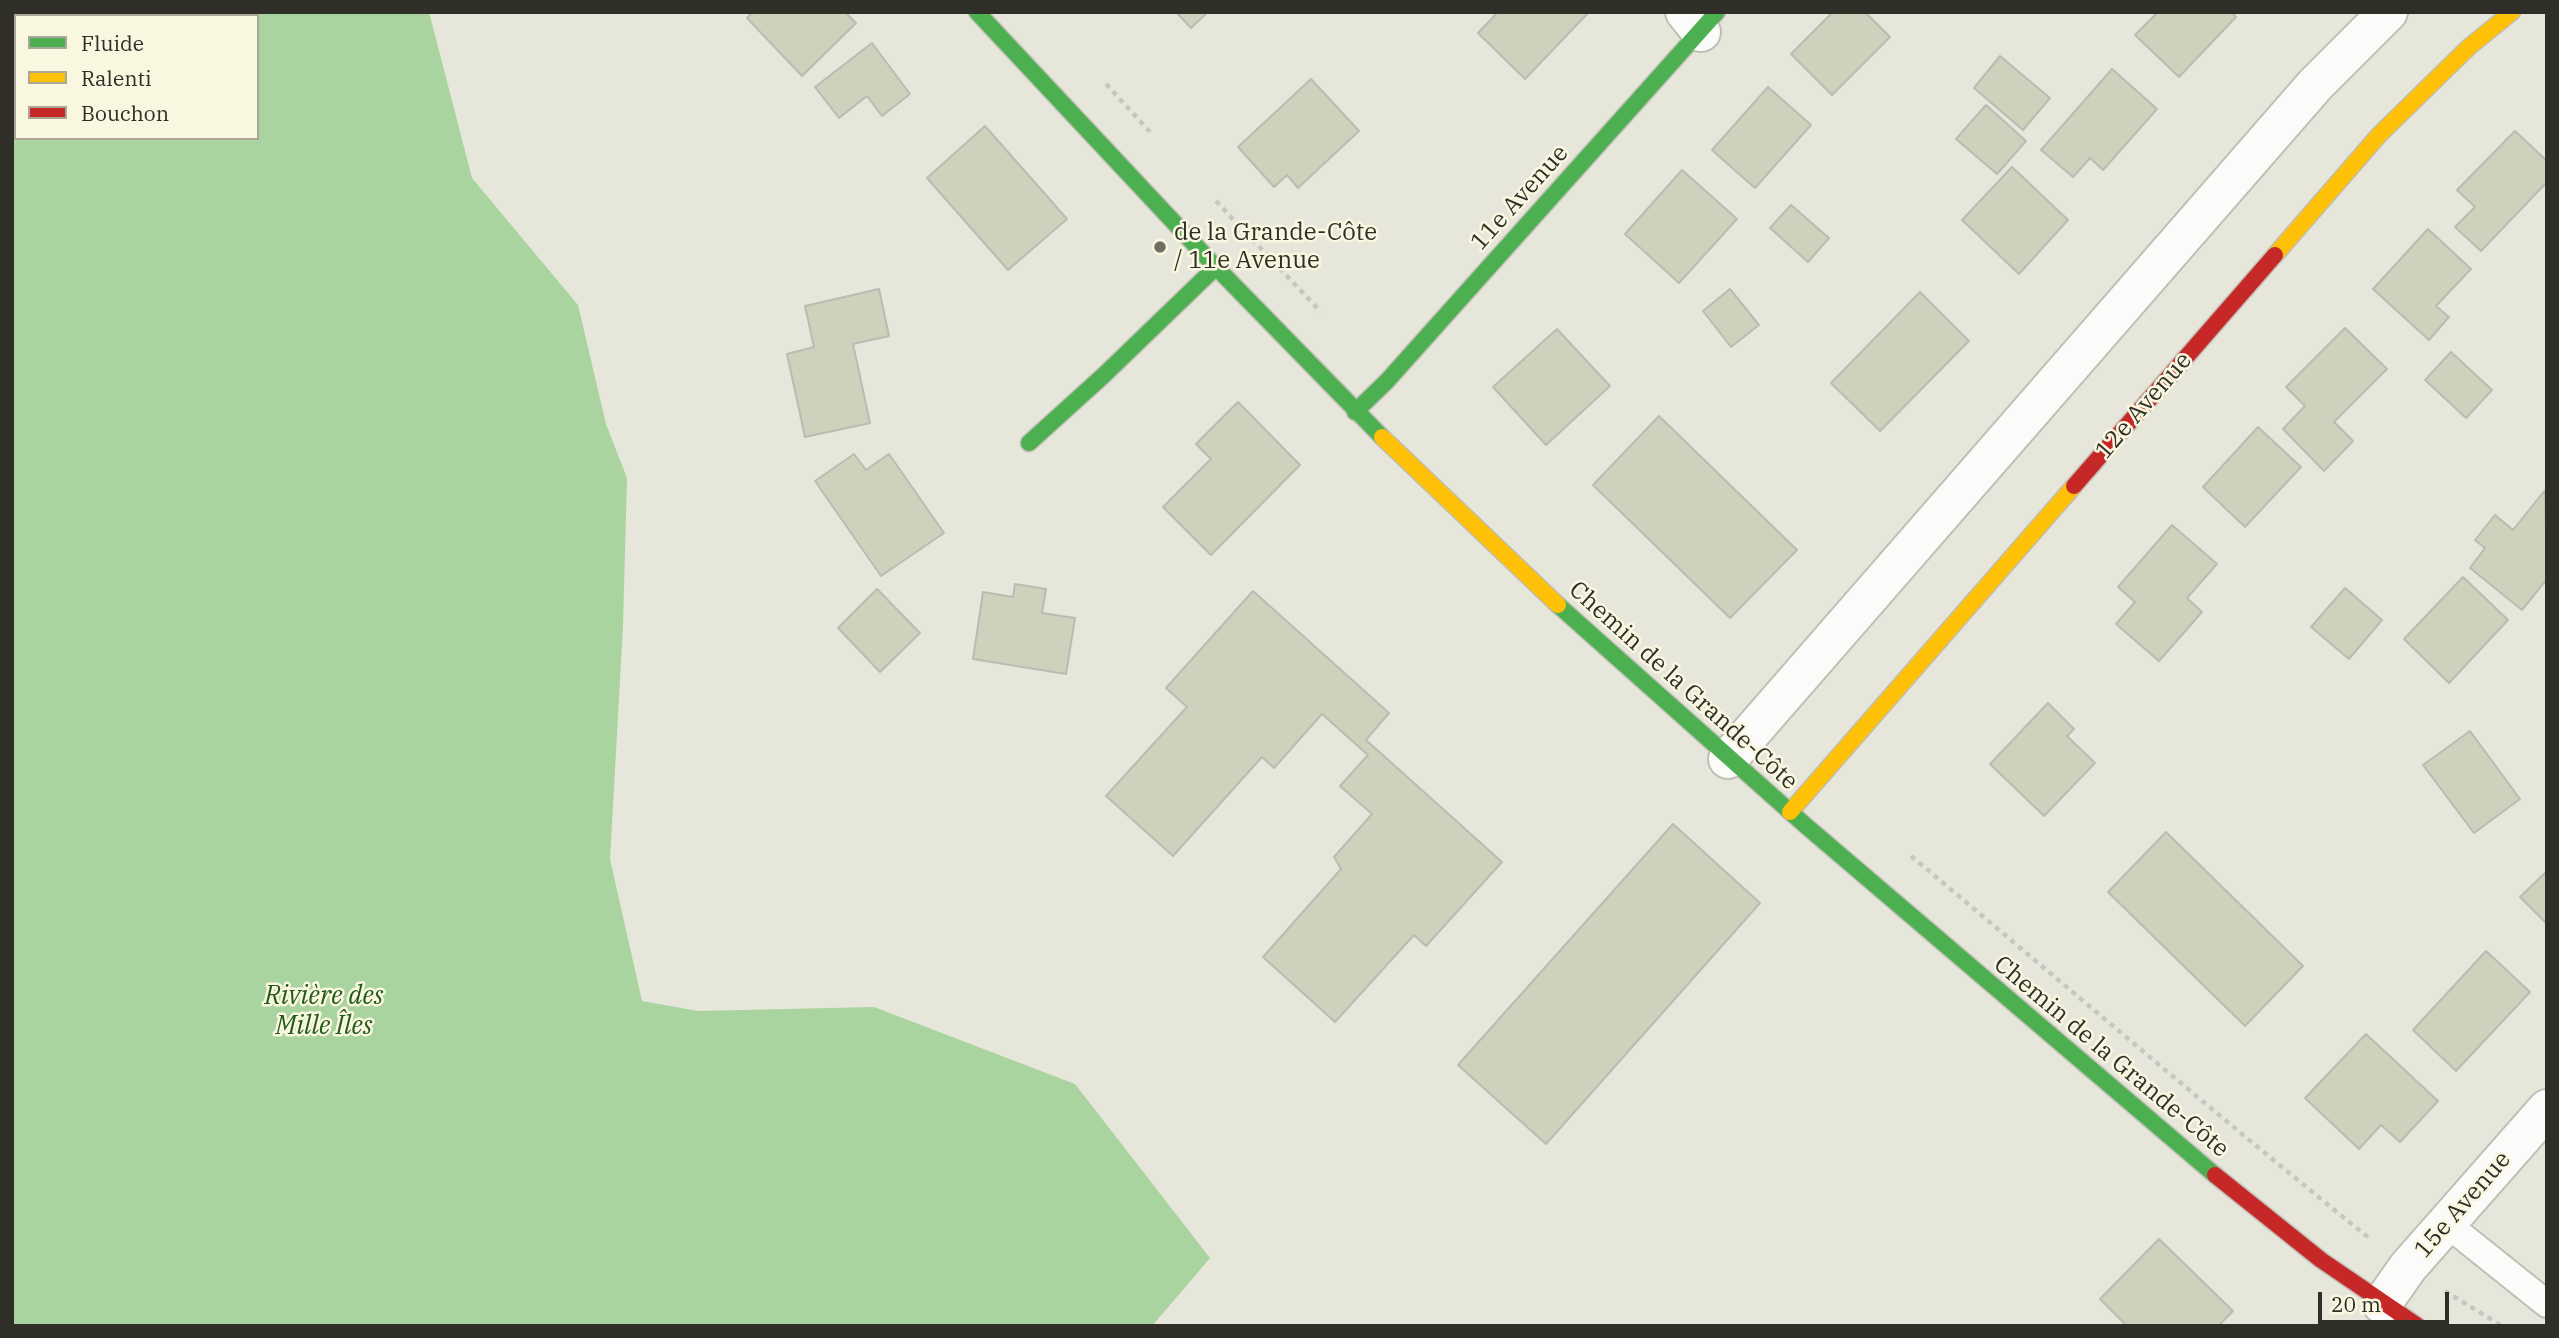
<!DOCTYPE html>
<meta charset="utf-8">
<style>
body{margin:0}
#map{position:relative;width:2559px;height:1338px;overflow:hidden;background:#e7e6da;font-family:"IBM Plex Serif",serif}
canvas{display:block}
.frame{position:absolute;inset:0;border:14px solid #302f27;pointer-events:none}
.legend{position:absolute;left:14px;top:14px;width:245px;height:126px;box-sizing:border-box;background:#faf7e1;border:2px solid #a9a797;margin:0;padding:9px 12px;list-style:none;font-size:21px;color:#302f27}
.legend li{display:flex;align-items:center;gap:14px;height:35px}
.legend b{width:35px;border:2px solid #a9a797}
.scale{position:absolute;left:2318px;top:1292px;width:131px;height:32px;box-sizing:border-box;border:4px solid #302f27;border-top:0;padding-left:9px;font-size:21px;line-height:24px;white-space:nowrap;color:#302f27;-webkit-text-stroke:5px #faf7e1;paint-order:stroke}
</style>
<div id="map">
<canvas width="2559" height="1338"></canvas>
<div class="frame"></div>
<ul class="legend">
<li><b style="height:9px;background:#4caf50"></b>Fluide</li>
<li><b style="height:9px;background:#ffc107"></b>Ralenti</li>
<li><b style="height:9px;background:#c62828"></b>Bouchon</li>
</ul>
<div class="scale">20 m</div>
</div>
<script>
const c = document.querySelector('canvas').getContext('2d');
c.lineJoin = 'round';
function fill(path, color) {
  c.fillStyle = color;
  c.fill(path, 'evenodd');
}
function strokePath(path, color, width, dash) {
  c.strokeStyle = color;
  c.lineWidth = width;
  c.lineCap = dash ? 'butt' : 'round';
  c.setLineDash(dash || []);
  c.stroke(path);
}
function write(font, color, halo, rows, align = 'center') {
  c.font = font + ' "IBM Plex Serif",serif';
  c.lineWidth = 5;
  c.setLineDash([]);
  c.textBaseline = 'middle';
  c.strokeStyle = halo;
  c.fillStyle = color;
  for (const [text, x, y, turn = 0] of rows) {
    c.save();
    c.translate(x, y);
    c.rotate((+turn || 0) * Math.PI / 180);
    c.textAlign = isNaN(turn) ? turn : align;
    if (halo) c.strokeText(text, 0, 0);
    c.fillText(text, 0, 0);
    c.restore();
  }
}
fill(new Path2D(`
 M12,12h417l43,166 106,127 28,119 21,54 -4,148 -13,233 32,142 56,10 176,-4 201,77 135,174 -58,68h-1140zM16,16h241v122h-241z`), '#aad49f');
const building = new Path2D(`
 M753,12h92l11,11 -54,53 -55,-58z
 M1176,12h32l-17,16z
 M1498,12h91l-64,67 -47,-46z
 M1833,12h32l25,25 -58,58 -41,-41z
 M2158,12h73l5,5 -57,60 -44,-42z
 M872,43l38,51 -28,22 -15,-20 -28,22 -24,-31z
 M2000,56l50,42 -27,32 -49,-42z
 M2112,69l45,40 -54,61 -13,-12 -17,19 -32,-27z
 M1311,79l48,52 -61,57 -11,-13 -13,12 -36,-40z
 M1768,87l43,38 -56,63 -43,-38z
 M1986,105l40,36 -29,33 -41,-35z
 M985,126l82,93 -59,51 -81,-92z
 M2515,131l32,30v21l-66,69 -26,-24 20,-20 -18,-17z
 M2012,167l56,53 -49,54 -57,-54z
 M1682,170l55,49 -58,64 -54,-49z
 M1791,205l38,33 -21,24 -38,-34z
 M2428,229l43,40 -35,37 13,11 -20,23 -56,-51z
 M879,289l10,47 -36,8 17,79 -65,14 -18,-83 27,-7 -9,-41z
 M1730,289l29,36 -28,22 -28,-36z
 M1920,292l49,49 -89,90 -49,-48z
 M2345,328l42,41 -53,53 19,19 -29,30 -41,-42 22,-23 -19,-19z
 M1557,329l53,57 -64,59 -53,-58z
 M2451,352l41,38 -26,28 -41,-38z
 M1238,402l62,63 -89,90 -48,-48 48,-48 -15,-15z
 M1659,416l138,134 -67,68 -137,-133z
 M2258,427l43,40 -56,60 -42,-40z
 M854,454l12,16 23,-16 55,79 -63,43 -66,-95z
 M2545,490l2,89 -25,31 -52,-42 15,-20 -10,-8 20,-25 18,15z
 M2172,525l45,39 -30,34 15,14 -43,49 -43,-37 19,-22 -17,-15z
 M2463,577l45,43 -59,63 -45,-44z
 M1015,584l31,5 -4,24 33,5 -9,56 -93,-15 10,-67 30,5z
 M2345,588l37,32 -33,39 -38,-32z
 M877,589l43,44 -40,39 -42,-44z
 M1253,591l136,122 -23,27 136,122 -76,84 -12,-11 -79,87 -72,-65 78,-88 -7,-12 38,-43 -32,-28 28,-31 -46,-41 -48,54 -12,-11 -89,99 -67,-60 81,-89 -21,-19z
 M2048,703l26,26 -7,7 28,27 -51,53 -54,-52z
 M2470,731l50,68 -46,34 -51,-68z
 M1673,824l87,79 -214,241 -88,-79z
 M2166,832l137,134 -58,60 -137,-134z
 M2547,871v53l-27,-27z
 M2486,951l44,41 -74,79 -43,-41z
 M2366,1034l72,67 -38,41 -19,-17 -22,24 -54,-51z
 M2159,1239l74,72 -15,15h-91l-27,-27z`);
fill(building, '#ced2bc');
strokePath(building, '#babbb2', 2);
const lane = new Path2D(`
 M2447,1224l100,80`);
const street = new Path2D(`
 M1685,12l16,20
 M1728,759l587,-674 73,-73
 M2382,1304l26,-37 139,-158`);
const fast = new Path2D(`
 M977,12l235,251 170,174
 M1355,412l32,-31 330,-369
 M1029,443l75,-68 113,-109
 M1558,605l247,220 410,350`);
const slow = new Path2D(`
 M2275,255l104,-120 90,-88 43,-35
 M1382,437l176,168
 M1790,812l284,-326`);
const jam = new Path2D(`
 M2074,486l201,-231
 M2215,1175l106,85 97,66`);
strokePath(lane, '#c0bfb6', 30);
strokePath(street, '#c0bfb6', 42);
strokePath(fast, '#c0bfb6', 19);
strokePath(slow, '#c0bfb6', 19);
strokePath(jam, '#c0bfb6', 19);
strokePath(new Path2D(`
 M1106,84l46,50
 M1216,201l28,30
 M1252,239l69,73
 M1911,856c153,128 303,257 458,382
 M2445,1291l57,35`), '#c7c7c2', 4.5, [5, 5]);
strokePath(lane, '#fbfbf9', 26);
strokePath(street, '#fbfbf9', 38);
strokePath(fast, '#4caf50', 16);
strokePath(slow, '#ffc107', 16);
strokePath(jam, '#c62828', 16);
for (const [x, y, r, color] of [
 [1160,247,7,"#706f66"]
]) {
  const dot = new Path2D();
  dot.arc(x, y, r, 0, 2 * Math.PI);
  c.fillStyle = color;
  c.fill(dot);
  strokePath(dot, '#faf7e1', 2.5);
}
write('24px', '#302f27', '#faf7e1', [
 ["11e Avenue",1520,198,-48],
 ["12e Avenue",2144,406,-49],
 ["Chemin de la Grande-Côte",1683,686,42],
 ["Chemin de la Grande-Côte",2111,1057,40],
 ["15e Avenue",2463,1205,-49]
]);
write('24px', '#302f27', '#faf7e1', [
 ["de la Grande-Côte",1174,233],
 ["/ 11e Avenue",1174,261]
], 'left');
write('italic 26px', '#215b17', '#faf7e1', [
 ["Rivière des",324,996],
 ["Mille Îles",324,1026]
]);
</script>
